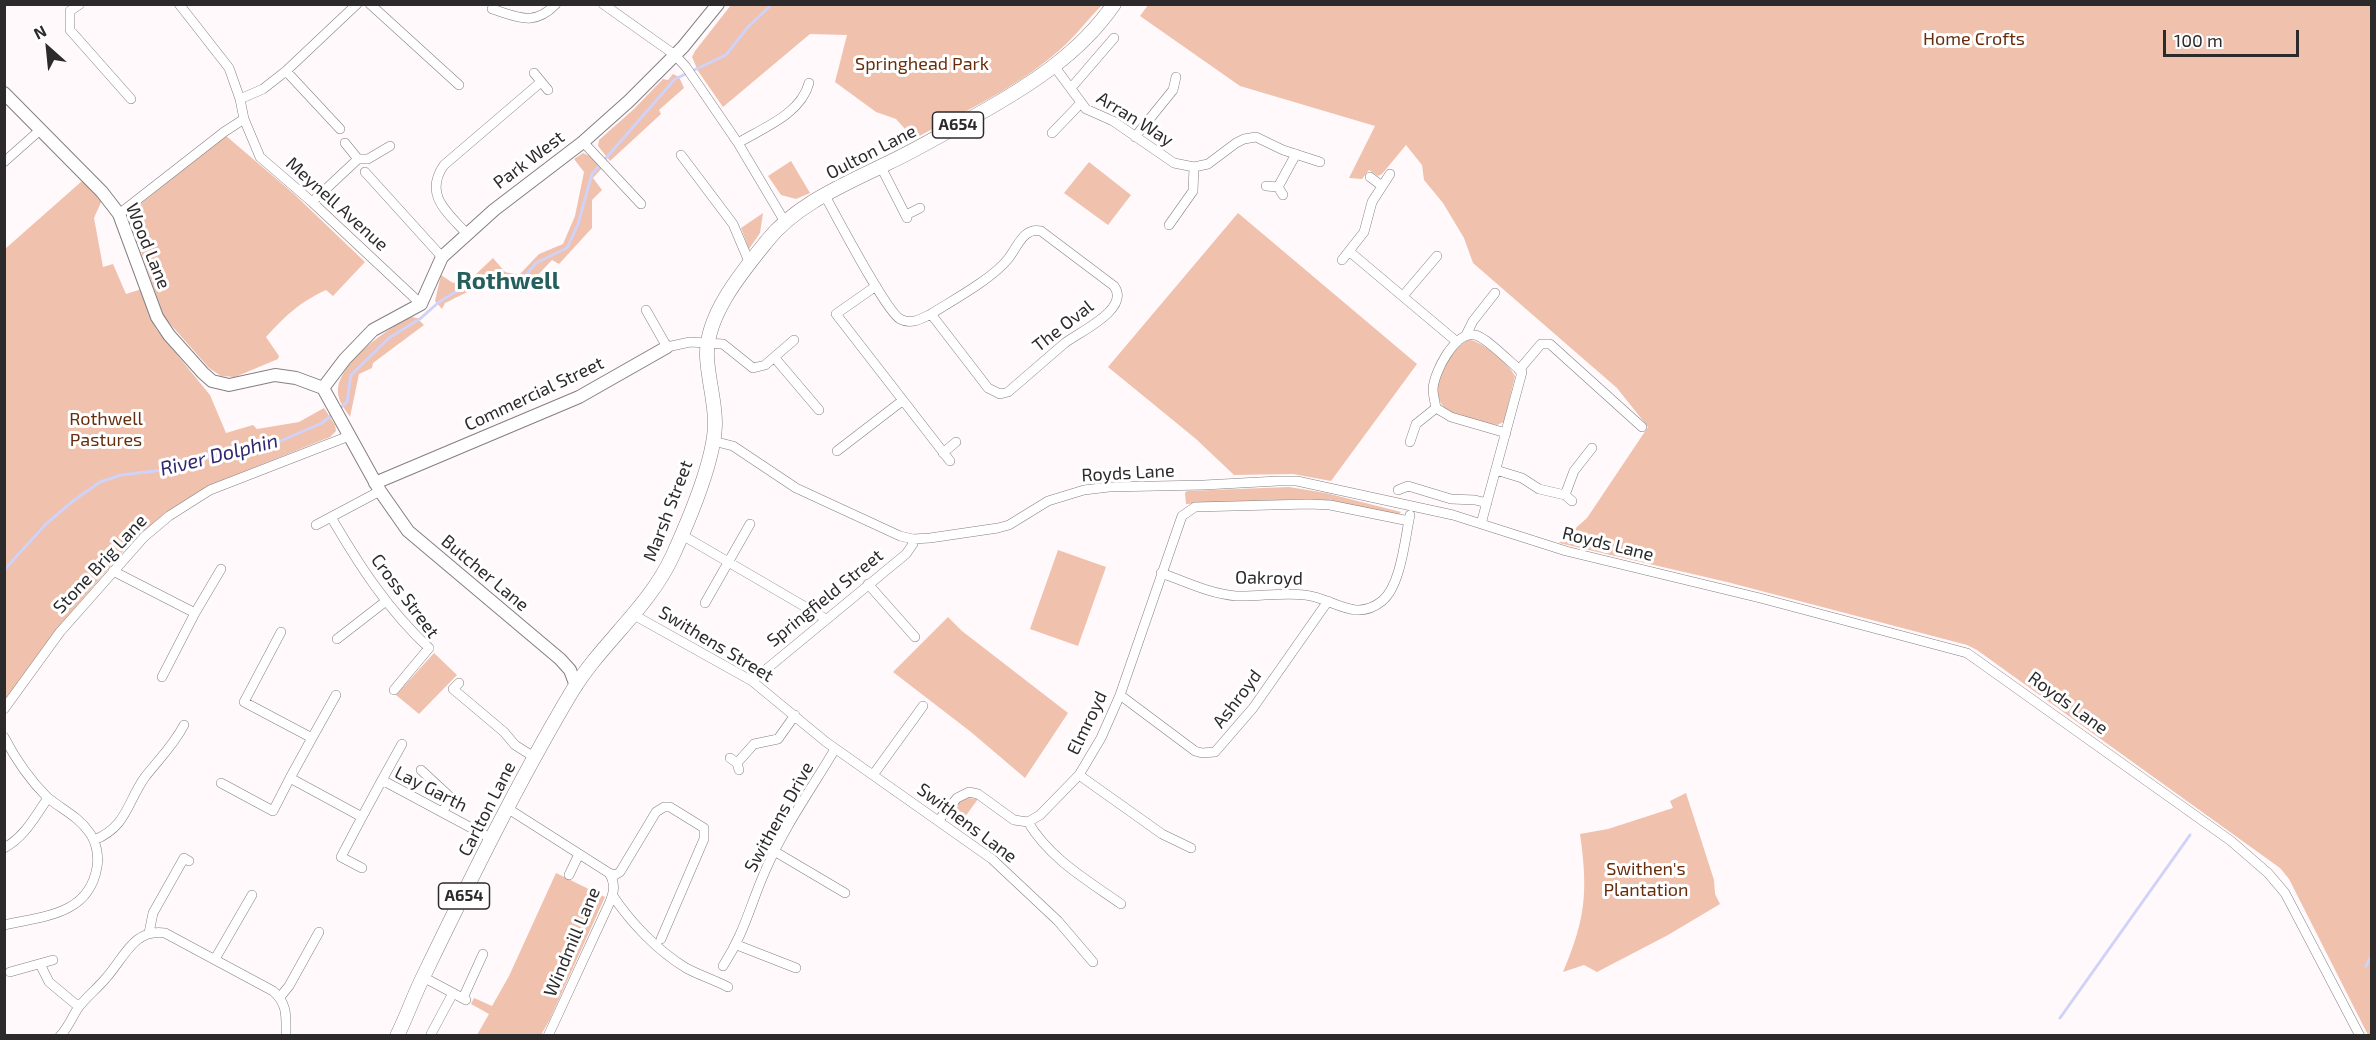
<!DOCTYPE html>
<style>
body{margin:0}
#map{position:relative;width:2376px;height:1040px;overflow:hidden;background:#fff9fc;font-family:"Exo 2",sans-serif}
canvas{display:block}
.frame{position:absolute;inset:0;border:6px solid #2c2a2b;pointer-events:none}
.north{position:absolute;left:18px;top:18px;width:60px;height:60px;-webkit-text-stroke:4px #fff;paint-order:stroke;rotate:333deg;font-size:16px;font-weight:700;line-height:24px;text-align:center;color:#2c2a2b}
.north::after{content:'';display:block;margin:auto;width:21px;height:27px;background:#2c2a2b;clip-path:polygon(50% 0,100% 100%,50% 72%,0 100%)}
.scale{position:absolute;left:2163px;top:30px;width:136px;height:27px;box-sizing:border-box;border:3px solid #2c2a2b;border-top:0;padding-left:8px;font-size:18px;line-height:21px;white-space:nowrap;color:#2c2a2b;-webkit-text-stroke:4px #fff;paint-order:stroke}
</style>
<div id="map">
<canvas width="2376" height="1040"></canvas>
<div class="frame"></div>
<div class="north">N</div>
<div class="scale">100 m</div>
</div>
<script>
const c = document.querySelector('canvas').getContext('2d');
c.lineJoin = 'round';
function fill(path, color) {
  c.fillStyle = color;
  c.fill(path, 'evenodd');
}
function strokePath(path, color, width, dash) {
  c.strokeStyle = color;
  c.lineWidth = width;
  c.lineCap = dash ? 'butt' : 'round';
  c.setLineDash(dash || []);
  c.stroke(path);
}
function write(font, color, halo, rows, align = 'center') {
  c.font = font + ' "Exo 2",sans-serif';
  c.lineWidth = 6;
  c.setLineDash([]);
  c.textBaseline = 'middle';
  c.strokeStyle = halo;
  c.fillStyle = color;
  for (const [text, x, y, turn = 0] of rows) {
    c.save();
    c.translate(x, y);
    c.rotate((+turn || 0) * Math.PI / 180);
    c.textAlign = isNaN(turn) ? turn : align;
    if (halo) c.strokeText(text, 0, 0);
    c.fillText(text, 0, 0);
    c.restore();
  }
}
fill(new Path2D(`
 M731,5v-1l371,1c-13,13 -24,28 -38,41 -43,40 -99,65 -150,93l-18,-20 -20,-7 -41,-30 12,-47 -37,-1 -87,73 -25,-36 -6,-14 3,-6z
 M1148,5h1223v1030h-3l-79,-156 -9,-11 -303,-218 -10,-5 -240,-63 -168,-39 28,-25 61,-91 -31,-39 -144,-125 -9,-25 -21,-35 -19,-23 -2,-15 -16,-20 -24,29 -4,2 -9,-6 -7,9 -13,-1 26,-52 -135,-40 -100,-70z
 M673,74l6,3 5,11 -25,22 2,4 -51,47 -12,-15 1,-6 35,-31 29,-30 5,1z
 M225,135l69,59 71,68 -32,34 -7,-6c-26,12 -41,26 -60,47l13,19 -1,3 -43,18 -14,-1 -12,-8 -45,-51 -36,-103z
 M583,153l7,3 12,12 -9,10 9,12 -10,10v28l-33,36 -7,-4 -30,32c-37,-12 -44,-5 -77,11l-3,6 -7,-8 6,-26 12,8 22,-8 18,-17 12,14 14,3 20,-21 24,-10 12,-28 9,-44 -10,-13z
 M791,161l19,32 -14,6 -15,-4 -13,-19z
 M1089,162l42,33 -23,30 -44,-32z
 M82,181l20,19 -8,18 9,49 10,-3 13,30 16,-5 14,40 54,66 16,38 27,-8 4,4 42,-7 25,-14 11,17 1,6 -6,6 -117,47 -47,28 -38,34 -74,86 -49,69v-452z
 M763,213l-3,20 -11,16 -8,-21z
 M1238,213l179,151 -86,117 -38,-7 -59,1 -38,-36 -88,-72z
 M412,317l5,1 7,7 -51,38 -1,5 -13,6 -9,43c-5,-8 -12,-16 -12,-25 -1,-28 50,-65 74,-75z
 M1469,340c12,0 41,25 46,36l-11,46 -7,3c-14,-3 -39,-7 -50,-15 -23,-18 2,-61 22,-70z
 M1289,487l37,6 75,19 -3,3 -72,-15 -23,-1 -117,5 -1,-11 2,-2z
 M1058,550l48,17 -28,79 -48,-17z
 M948,617l14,14 106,82 -43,65 -54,-46 -78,-60z
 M434,653l23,22 -38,39 -23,-19z
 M1686,793l28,87 1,14 5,10 -52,31 -71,37 -13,-7 -21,7c23,-54 25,-81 17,-138l28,-5 65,-21 -3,-7z
 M967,798l11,1 -19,26 -8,-5c-2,-11 6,-18 16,-22z
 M556,873l49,24 -55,122 -9,16h-64l12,-21 -18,-10 3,-6 18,8 17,-30z`), '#f0c1ac');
strokePath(new Path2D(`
 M338,410l9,-8 4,-27 38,-37 32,-20 18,-16 28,-17 26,-6 29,1 14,-17 31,-15 11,-24 14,-50 83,-95 51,-24 22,-28 24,-23
 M4,570l42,-46 27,-23 27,-19 21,-7 50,-6 55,-17 41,-5 55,-24 11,-9
 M2366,966l6,-11
 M2060,1018l130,-183`), '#d0d2f7', 3);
const street = new Path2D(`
 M80,4l-10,7v19l61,69
 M179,4l50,64 11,31 4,20 16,38 52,45 109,102
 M370,4l89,81
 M603,4l72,51 11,12 52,76 47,79
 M492,9c26,8 42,18 64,-5
 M1054,66l32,43 27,12 61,42 20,4 14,-3 28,-21 8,-4 12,-2 27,13 37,12
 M286,71l54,58
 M534,73l14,17
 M1071,88l43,-50
 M240,99l23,-10 23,-18 71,-67
 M1052,133l29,-30
 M1135,137l38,-47 3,-13
 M583,142l58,62
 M345,143l13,16
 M738,143c25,-15 63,-29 71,-60
 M681,155l52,69 17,40
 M4,162l36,-32
 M881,167l26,51
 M365,172l77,85
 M1370,177l12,9
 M1266,186l12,1 5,8
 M1278,187l18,-33
 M825,196c12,21 60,114 75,123 11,6 21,0 31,-5 22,-14 61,-35 77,-55 9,-11 15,-32 33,-28l73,55c17,23 -35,46 -49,57 -19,16 -38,33 -57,49l-8,2 -12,-6 -57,-74
 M312,202l46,-43h10l22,-13
 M119,214l105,-82 20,-13
 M906,215l14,-7
 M1169,225l24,-34 1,-24
 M467,234c-19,-21 -44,-39 -23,-69l97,-83
 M1350,252l107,90
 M1342,260l22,-28 8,-30 18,-28
 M876,286l-40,28 114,147
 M1403,296l34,-40
 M646,310l21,37 23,-5 33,2 30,24 12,-3 29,-25
 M1466,335l7,-14 22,-28
 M774,357l45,53
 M1519,370l22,-26h9l92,83
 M713,441l20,5 63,42 104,48 13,3 17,-1 68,-10 11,-3 39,-24 36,-11 25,-3 95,-2 74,-4h19l156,34 113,36 194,47 207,55 264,188 37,32 17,20 75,143
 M1410,442l6,-18 20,-16
 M837,451l65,-50
 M943,453l13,-11
 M1496,470l26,8 17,11 26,6 7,6
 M1398,490l10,-4 43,13 24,1 12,3
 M1565,495l9,-24 18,-23
 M331,517c28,48 57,93 98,131l-35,42
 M1481,524l41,-152c-10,-8 -36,-35 -47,-37 -20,-4 -41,37 -42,54 0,6 2,13 3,19l15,9 55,16
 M316,525l64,-34
 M682,535l144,84
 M113,571l82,42
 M1161,573c23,8 49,21 75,23 22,1 46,-4 69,-1 28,3 50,28 77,6 19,-15 23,-63 28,-86
 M868,584l47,53
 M705,603l45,-79
 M634,615l118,66 74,61 166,117 66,62 35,41
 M281,632l-37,70 68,36 -22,40 72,39 20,-37 110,59
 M337,639l49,-38
 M162,677l33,-64 26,-44
 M752,681l154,-127 7,-10v-5
 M459,683l-6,6 51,43 11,13 19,12
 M1120,695l75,56 7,2 13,-1 38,-44 75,-107
 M4,709l56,-77 84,-95 25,-21 41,-26 139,-54
 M4,737c11,21 26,43 43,60 14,12 31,19 42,35 7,9 10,23 8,35 -8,48 -53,49 -93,58
 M312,738l24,-43
 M730,758l7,5 2,7
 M737,763l17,-19 24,-5 17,-24
 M421,770l27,25 1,7 -7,10
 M873,775l50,-69
 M1079,775l83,59 29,14
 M382,780l20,-36
 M221,783l52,28 17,-33
 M507,808l102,65c7,11 5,20 0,31l-61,132
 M938,821l19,-23 12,-6 9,2 36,26 14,2 12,-7 39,-40 22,-37 19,-43 62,-179 13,-9 114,-3 21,1 79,16
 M1028,822c22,37 59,58 93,82
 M94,840c33,-13 33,-38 51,-63 14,-18 28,-31 39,-52
 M4,848c21,-11 31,-32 44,-50
 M774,851l71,42
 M362,868l-21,-11 21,-40
 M609,873l6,2 5,-3 36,-60 8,-5h6l34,21v11l-43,100
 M569,875l10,-21
 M613,896c18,27 45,55 73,72 13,7 28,12 42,19
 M149,933l4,-20 31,-55 5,3
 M737,945l59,23
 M215,959l37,-64
 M40,964l9,18 30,25
 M723,966c22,-34 27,-61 43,-97 18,-42 46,-81 69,-120
 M10,972l43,-12
 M423,977l43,23
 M280,997l9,-11 30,-54
 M463,998l20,-44
 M431,1034l22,-41
 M60,1036c8,-8 12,-19 18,-28 8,-11 19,-19 28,-30 18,-20 28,-50 59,-45l108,58c15,13 13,26 13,45`);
const secondary = new Path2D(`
 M4,93l98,99 17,22 38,103 12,18 34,38 9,8 17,4 46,-10 21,3 27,10 57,103 28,40 152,128 10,11 6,16
 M323,388l22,-29 28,-29 48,-26 21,-47 52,-47 89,-68 46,-41 54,-54 35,-43
 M375,483l204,-86 88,-50`);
const primary = new Path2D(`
 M397,1036c10,-20 17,-41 27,-61 46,-95 93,-191 147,-282 30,-50 78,-85 102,-138 15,-33 42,-97 42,-132 0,-22 -7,-44 -8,-66 -2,-41 35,-85 60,-116 29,-37 79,-57 121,-78 30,-14 58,-31 87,-47 52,-29 105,-62 139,-112`);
strokePath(street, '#847f82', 10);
strokePath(secondary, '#847f82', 14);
strokePath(primary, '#847f82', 15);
strokePath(street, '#fff', 9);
strokePath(secondary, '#fff', 12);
strokePath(primary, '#fff', 14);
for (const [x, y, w] of [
 [958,125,51],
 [464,896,51]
]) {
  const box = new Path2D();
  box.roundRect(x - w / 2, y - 13, w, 26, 4.5);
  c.fillStyle = '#fff';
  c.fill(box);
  strokePath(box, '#2c2a2b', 1.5);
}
write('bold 16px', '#2c2a2b', null, [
 ["A654",958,125],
 ["A654",464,896]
]);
write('18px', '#672e0e', '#fff', [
 ["Home Crofts",1974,39],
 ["Springhead Park",922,64],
 ["Rothwell",106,419],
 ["Pastures",106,440],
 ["Swithen's",1646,869],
 ["Plantation",1646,890]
]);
write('18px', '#2c2a2b', '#fff', [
 ["Arran Way",1135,119,32],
 ["Oulton Lane",871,152,-27],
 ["Park West",529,160,-37],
 ["Meynell Avenue",337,204,42],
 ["Wood Lane",148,246,68],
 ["The Oval",1063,326,-38],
 ["Commercial Street",534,394,-25],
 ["Royds Lane",1128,473,-3],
 ["Marsh Street",668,511,-69],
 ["Royds Lane",1608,544,14],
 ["Stone Brig Lane",100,564,-47],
 ["Butcher Lane",485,573,40],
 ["Oakroyd",1269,578,1],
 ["Cross Street",405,596,53],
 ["Springfield Street",825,598,-39],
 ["Swithens Street",716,644,31],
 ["Ashroyd",1237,699,-53],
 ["Royds Lane",2068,703,36],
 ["Elmroyd",1087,723,-64],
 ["Lay Garth",431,789,27],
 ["Carlton Lane",487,809,-63],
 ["Swithens Drive",779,817,-61],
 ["Swithens Lane",967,823,37],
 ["Windmill Lane",572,942,-67]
]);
write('italic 20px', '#2f286d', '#fff', [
 ["River Dolphin",219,455,-14]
]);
write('bold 24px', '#255f5c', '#fff', [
 ["Rothwell",508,281]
]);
</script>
